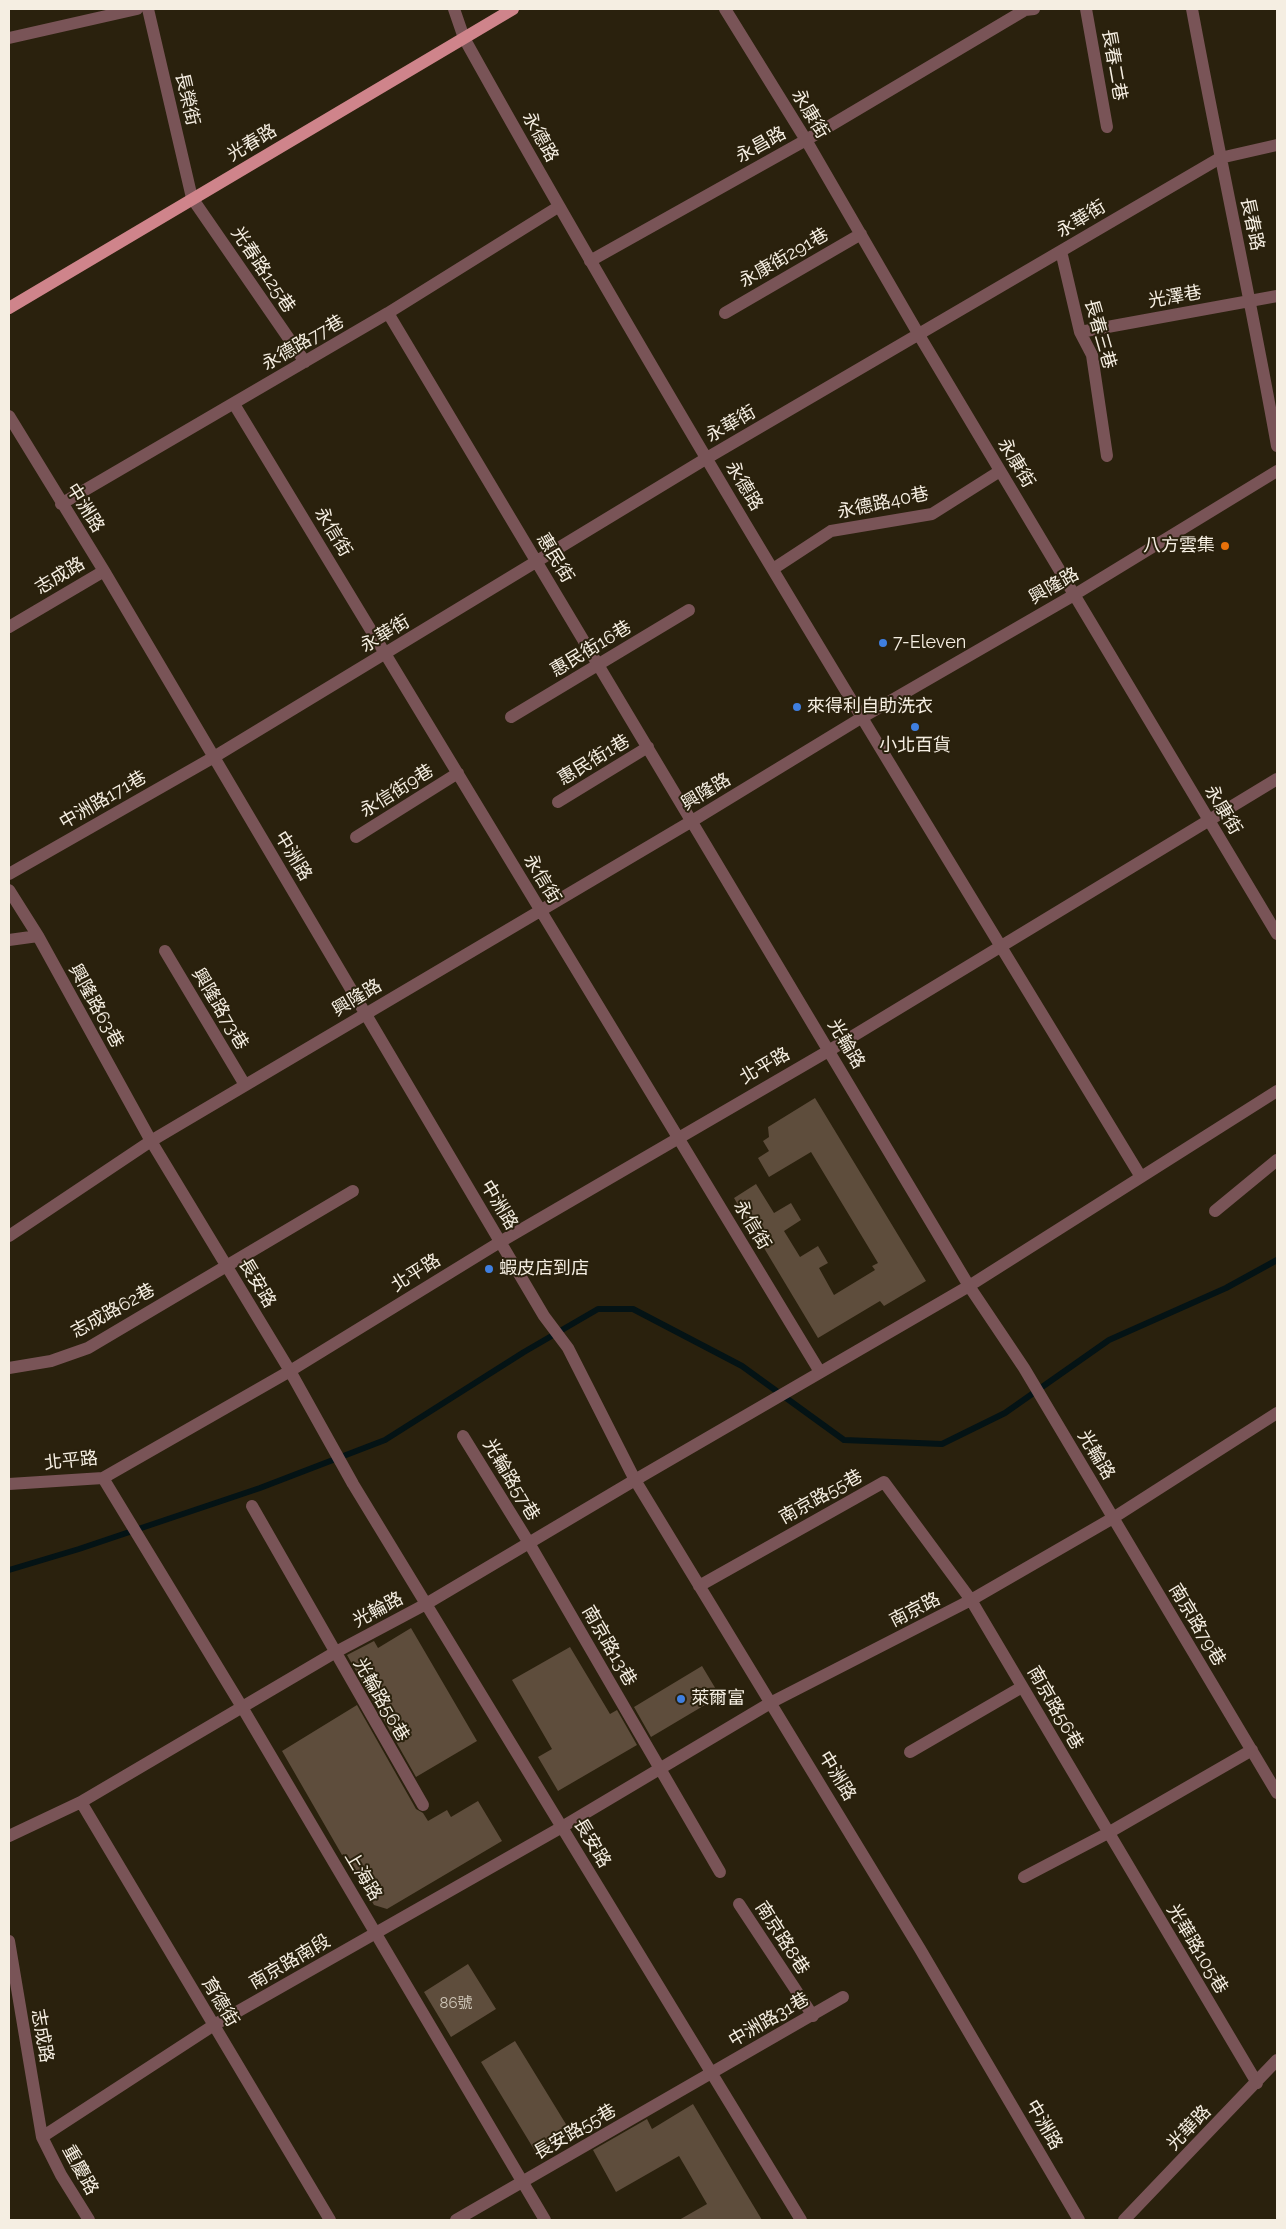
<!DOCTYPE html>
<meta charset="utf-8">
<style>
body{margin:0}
#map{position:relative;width:1286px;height:2229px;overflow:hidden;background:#2a210d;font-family:Raleway,sans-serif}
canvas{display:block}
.frame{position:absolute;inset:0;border:10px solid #f5eee2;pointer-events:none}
</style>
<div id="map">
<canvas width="1286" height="2229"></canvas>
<div class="frame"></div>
</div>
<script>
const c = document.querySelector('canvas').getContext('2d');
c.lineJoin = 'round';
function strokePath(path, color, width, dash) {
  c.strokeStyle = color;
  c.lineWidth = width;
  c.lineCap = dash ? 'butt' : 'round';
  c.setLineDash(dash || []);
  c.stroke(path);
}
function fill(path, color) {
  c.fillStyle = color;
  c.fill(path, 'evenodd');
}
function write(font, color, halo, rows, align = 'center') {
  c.font = font + ' Raleway,"Noto Sans TC",sans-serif';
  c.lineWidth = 4;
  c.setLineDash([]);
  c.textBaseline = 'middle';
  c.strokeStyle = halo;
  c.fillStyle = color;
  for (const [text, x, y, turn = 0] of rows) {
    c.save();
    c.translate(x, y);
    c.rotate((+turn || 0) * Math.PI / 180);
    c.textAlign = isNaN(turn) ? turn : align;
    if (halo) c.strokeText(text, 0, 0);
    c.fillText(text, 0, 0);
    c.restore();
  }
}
strokePath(new Path2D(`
 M9,1570l70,-21 181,-61 125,-48 139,-88 74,-43h35l109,57 102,74 98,4 63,-31 104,-73 117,-52 51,-28`), '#041315', 6);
fill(new Path2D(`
 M815,1098l111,183 -42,25 -4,-5 -62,37 -84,-140 22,-14 18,29 17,-10 10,17 -17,11 16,26 18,-11 10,17 -9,5 15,27 41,-25 -3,-4 6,-3 -67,-111 -42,25 -11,-19 11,-7 -6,-10 6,-4 -1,-10z
 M411,1628l66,113 -61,36 -69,-122 27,-14 4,7z
 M570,1647l40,67 7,-4 20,35 -79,46 -20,-34 14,-8 -40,-69z
 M702,1666l18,30 -69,41 -17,-30z
 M357,1705l59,104 7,4 5,8 19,-11 4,7 27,-16 24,40 -115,68 -13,-4 -30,-51 -2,1 -60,-104z
 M468,1964l28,45 -45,28 -27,-45z
 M515,2041l57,93 -34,22 -57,-94z
 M693,2104l51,86 18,30h-83l28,-16 -28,-48 -63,36 -23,-42 54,-31 5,10z`), '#5e4d3c');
strokePath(new Path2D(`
 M148,9l44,189 113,164
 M454,9l10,29c215,386 448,761 677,1139
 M725,9l81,131 113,195 358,599
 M1086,9l21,118
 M1192,9c27,146 59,291 85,437
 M9,38l128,-29
 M1061,251l19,81 12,23 15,101
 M590,261l216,-121 219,-130 9,-1
 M388,313l581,973 55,82 253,425
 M725,313l136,-79
 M1080,332l197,-36
 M234,404l586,968
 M9,416l95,155 440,745 24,32 67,132 285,469 159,271
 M61,504l327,-191 170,-106
 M773,569l58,-38 101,-17 68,-43
 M9,627l95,-56
 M511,717l178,-107
 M558,802l90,-55
 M356,837l102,-64
 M9,874l205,-117 493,-299 513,-300 57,-13
 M9,890l29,46 113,205 139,230 63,113 448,736
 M9,940l29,-4
 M165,951l80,134
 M1215,1211l62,-51
 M9,1236l142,-95 541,-320 169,-103 213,-123 203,-124
 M9,1368l42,-7 37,-13 265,-157
 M463,1436l66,107 191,329
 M103,1478l139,229 303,513
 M9,1484l94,-6 187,-107 210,-129 330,-192 447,-271
 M252,1506l171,299
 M699,1586l185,-104 87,118 286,483
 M910,1752l112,-65
 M81,1802l249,418
 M9,1836l72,-34 253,-149 92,-49 209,-124 334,-194 308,-195
 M1024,1877l84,-44 144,-83
 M739,1904l74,112
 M9,1941l33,196 19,38 28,45
 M42,2137l172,-112 348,-198 210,-125 199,-102 142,-82 164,-105
 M456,2220l387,-223
 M1124,2220l153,-160`), '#795457', 12);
strokePath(new Path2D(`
 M9,308l504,-299`), '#cf848b', 12);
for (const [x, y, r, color] of [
 [1225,546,5,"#e8710a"],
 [883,643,5,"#3f7fe0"],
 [797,707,5,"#3f7fe0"],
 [915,727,5,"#3f7fe0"],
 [489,1269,5,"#3f7fe0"],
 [681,1699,5,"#3f7fe0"]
]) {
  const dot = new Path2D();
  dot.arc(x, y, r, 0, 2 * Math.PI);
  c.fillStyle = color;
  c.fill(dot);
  strokePath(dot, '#2a210d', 2);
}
write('15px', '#cfc6b8', null, [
 ["86號",456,2003]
]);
write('18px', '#f5eee2', '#2a210d', [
 ["長春二巷",1114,65,80],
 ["長榮街",187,99,77],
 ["永康街",810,114,59],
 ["永德路",540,137,61],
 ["光春路",252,143,-31],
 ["永昌路",761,145,-29],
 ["永華街",1081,219,-31],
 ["長春路",1252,224,78],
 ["永康街291巷",784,258,-30],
 ["光春路125巷",263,270,56],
 ["光澤巷",1175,297,-10],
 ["長春三巷",1100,334,74],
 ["永德路77巷",303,343,-30],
 ["永華街",731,424,-30],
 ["永康街",1016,463,59],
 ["永德路",744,486,59],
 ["永德路40巷",883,503,-12],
 ["中洲路",85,508,58],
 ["永信街",333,532,59],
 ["惠民街",555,558,59],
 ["志成路",60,576,-31],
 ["興隆路",1054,586,-30],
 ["永華街",385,634,-31],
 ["惠民街16巷",591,649,-31],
 ["惠民街1巷",594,760,-31],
 ["永信街9巷",397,791,-32],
 ["興隆路",706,792,-31],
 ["中洲路171巷",103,800,-30],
 ["永康街",1223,810,59],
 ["中洲路",293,856,59],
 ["永信街",542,879,59],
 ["興隆路",357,998,-31],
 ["興隆路63巷",96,1006,61],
 ["興隆路73巷",220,1009,59],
 ["光輪路",846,1044,59],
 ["北平路",765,1066,-30],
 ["中洲路",499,1205,59],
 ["永信街",752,1225,59],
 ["北平路",416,1273,-32],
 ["長安路",257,1283,59],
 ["志成路62巷",113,1311,-29],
 ["光輪路",1096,1455,59],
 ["北平路",71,1461,-6],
 ["光輪路57巷",511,1480,59],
 ["南京路55巷",821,1497,-29],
 ["光輪路",378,1610,-28],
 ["南京路",915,1610,-27],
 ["南京路79巷",1197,1625,59],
 ["南京路13巷",609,1646,60],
 ["光輪路56巷",381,1700,60],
 ["南京路56巷",1055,1708,60],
 ["中洲路",837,1776,59],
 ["長安路",592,1843,59],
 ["上海路",363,1876,59],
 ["南京路8巷",782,1938,57],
 ["光華路105巷",1197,1949,59],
 ["南京路南段",290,1962,-30],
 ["育德街",220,2002,59],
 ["中洲路31巷",769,2020,-30],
 ["志成路",42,2036,80],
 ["中洲路",1044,2125,60],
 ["光華路",1189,2128,-46],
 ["長安路55巷",575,2132,-30],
 ["重慶路",80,2170,61]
]);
write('18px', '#f5eee2', '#2a210d', [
 ["八方雲集",1215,546,"right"],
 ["7-Eleven",893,643],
 ["來得利自助洗衣",807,707],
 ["小北百貨",915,746,"center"],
 ["蝦皮店到店",499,1269],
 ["萊爾富",691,1699]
], 'left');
</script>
